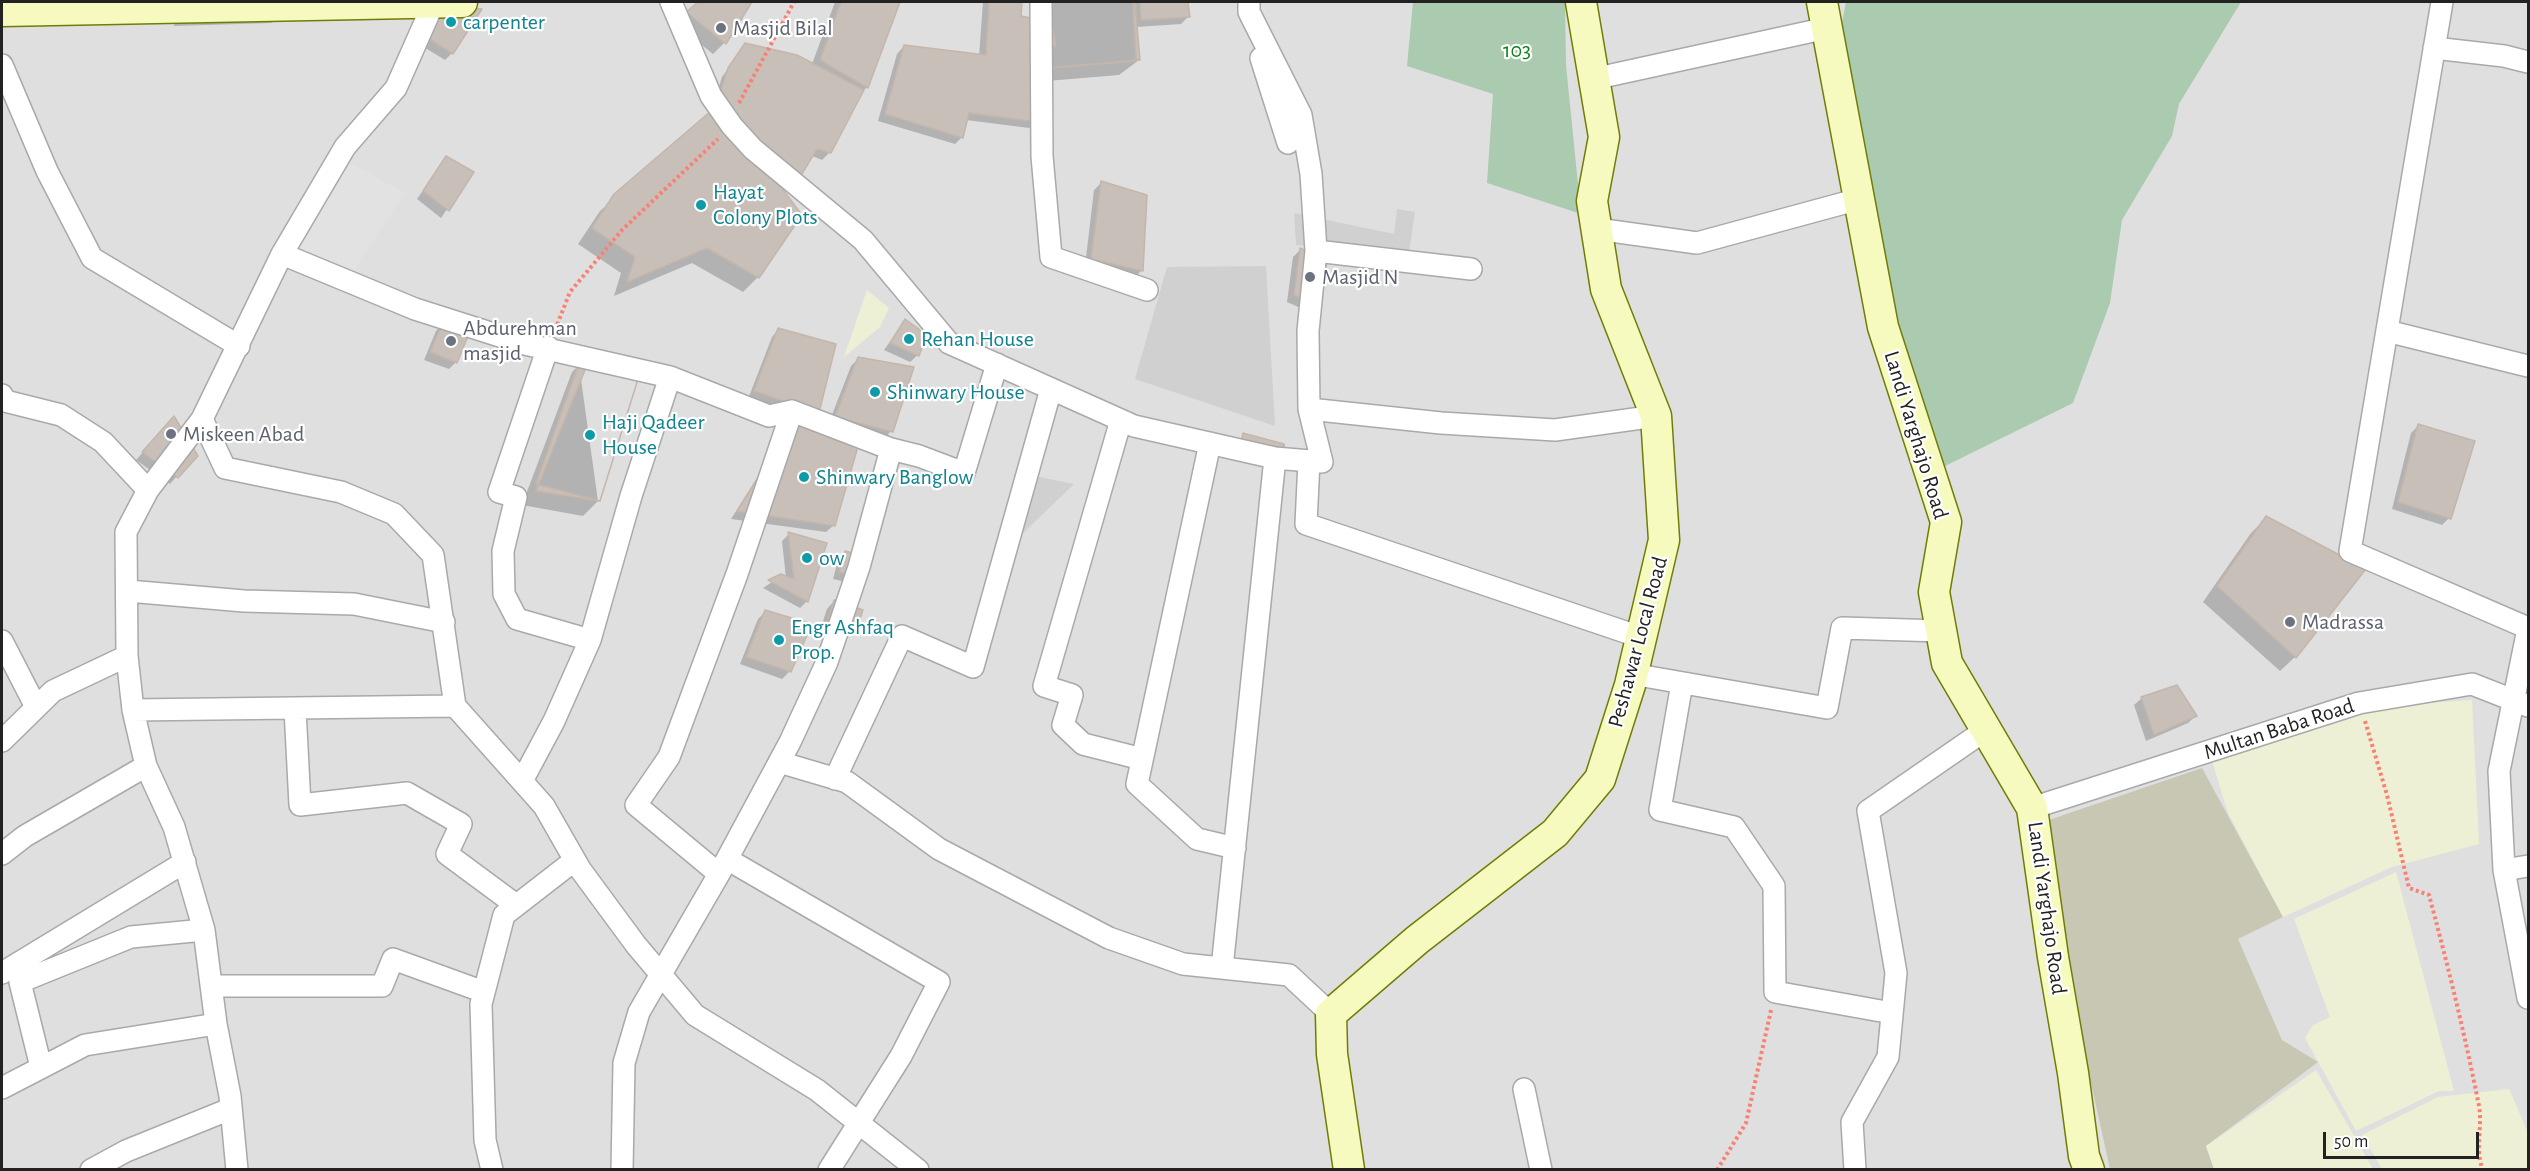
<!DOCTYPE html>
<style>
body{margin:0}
#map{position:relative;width:2530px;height:1171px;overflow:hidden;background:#f2efe9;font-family:"Alegreya Sans",sans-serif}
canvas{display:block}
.frame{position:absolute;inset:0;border:3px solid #222;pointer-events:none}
.scale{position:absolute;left:2323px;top:1132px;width:156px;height:27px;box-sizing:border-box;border:3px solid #222;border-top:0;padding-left:8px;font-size:18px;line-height:21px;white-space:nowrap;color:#222;-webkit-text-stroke:4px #fff;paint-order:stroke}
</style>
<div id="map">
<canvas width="2530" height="1171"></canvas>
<div class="frame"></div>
<div class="scale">50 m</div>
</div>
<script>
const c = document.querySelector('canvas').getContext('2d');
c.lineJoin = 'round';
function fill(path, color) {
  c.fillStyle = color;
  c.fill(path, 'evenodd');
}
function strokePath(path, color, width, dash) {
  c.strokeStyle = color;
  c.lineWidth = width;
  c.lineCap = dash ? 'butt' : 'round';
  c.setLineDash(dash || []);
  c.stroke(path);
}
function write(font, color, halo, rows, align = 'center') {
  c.font = font + ' "Alegreya Sans",sans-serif';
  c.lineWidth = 4.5;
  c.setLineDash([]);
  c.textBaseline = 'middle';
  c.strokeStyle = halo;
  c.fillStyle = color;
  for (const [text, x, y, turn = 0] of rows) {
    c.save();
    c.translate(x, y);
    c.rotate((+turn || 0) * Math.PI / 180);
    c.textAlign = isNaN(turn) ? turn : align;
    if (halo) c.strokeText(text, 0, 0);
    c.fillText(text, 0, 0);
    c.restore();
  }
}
fill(new Path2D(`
 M2,2h2526v1167h-2526z`), '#e0dfdf');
fill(new Path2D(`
 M1397,209l18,3 -6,40 -113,-7 -2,-32 100,21z
 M1266,266l9,160 -140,-47 32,-112z
 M1035,476l39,8 -59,57z`), '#d0d0d0');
fill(new Path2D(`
 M2202,768l81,149 -45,22 44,101 36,22 -112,84 8,23h-104l-76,-344z`), '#c7c7b4');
fill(new Path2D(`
 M867,290l22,18 -9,19 -36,30z
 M2472,700l7,144 -87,23 -109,50 -55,-104 -23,-74 174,-33z
 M2396,872l58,219h-15l-83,40 -51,-93 8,-13 17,-8 -36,-98z
 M2316,1070l57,99h-159l-8,-23z
 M2509,1089l19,44v36h-146l-20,-34 76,-38z`), '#eef0d5');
fill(new Path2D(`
 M1413,2h152l1,63 15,149 -94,-31 6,-89 -86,-28z
 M1846,2h395l-62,102 -7,32 -50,84 -12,83 -37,100 -134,66 -52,-161 -48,-269z`), '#aacbaf');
fill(new Path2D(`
 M332,153l73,40 -55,83 -72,-36 31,-56z`), '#e2e2e2');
fill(new Path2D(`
 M700,2h50l-26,41 -11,11 -37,-30z
 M835,2h63l-31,85 -6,6 -32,60 -7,7 -10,-4 -54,3v118l-15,15 -51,-29 -78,33 7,-23 -43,-29 22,-33 111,-98 11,-36 24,-32 66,19z
 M983,2h38l-1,15 14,3 8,-18h144l3,14 -8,8 -45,3 3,33 -20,15 -84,7 1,39 -7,7 -63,-8 -4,17 -7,7 -77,-23 19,-67 7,-8 75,10z
 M436,8l16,45 -7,7 -28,-17z
 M279,16l-8,7 -97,3 2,-7z
 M446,158l26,14 -31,46 -24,-19z
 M1101,183l44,13 -4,75 -7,7 -49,-12 9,-76z
 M1300,250l12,63 -25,-11 6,-45z
 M905,321l13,34 -8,7 -26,-12z
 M443,323l13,39 -7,7 -25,-9 12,-29z
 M779,329l32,91 -63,-21 24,-62z
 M858,359l33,72 -7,8 -56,-14 23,-59z
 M579,365l19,136 -15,15 -61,-11 50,-133z
 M167,425l10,51 -7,8 -34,-24z
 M2419,425l30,93 -7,7 -50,-16 19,-76z
 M789,427l45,98 -8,7 -95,-13z
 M2266,518l29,139 -15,14 -77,-69 48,-69z
 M789,534l36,10 -18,57 -7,7 -37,-20 18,-12 5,2 -4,-37z
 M845,553l14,3 -13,26 -13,-3 5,-19z
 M834,601l23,24 -7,7 -29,-5 6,-18z
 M766,611l44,14 -21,47 -7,7 -42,-15 18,-45z
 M2142,698l53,18 -7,7 -42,18 -12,-36z`), '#0003');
const building = new Path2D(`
 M698,2h54l-26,42 -40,-32z
 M841,2h59l-32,86 -48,-28z
 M989,2h33l-1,14 15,3 1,103 -68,-9 -6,25 -78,-24 19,-69 82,10z
 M1051,2h84l5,58 -93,8v-21l9,-1 -6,-32z
 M1053,2h80l3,59 -89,7z
 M1140,2h48l2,15 -49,3z
 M435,6l47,3 -29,45 -30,-19z
 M745,43l52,12 67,35 -33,63 -14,-4 -17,28 -61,-50 -20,-30 9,-29z
 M711,111l58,60 33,44 -43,63 -52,-30 -80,34 8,-25 -43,-29 22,-34z
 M446,156l28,16 -25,39 -26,-20z
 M1101,181l46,14 -4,76 -52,-12z
 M1300,248l27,12 -6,46 -27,-11z
 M905,319l22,16 -8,21 -29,-13z
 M443,322l28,7 -14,34 -27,-11z
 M778,328l58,16 -17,69 -65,-22z
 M858,357l56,10 -21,65 -58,-15z
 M579,363l59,16 -38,122 -64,-17z
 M587,365l51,14 -38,122 -64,-10z
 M174,416l24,40 -20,22 -36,-26z
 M796,418l63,25 -24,83 -98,-15z
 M2418,424l57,17 -24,78 -53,-17z
 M1243,433l41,11 1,15 -45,-11z
 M2266,516l100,53 -70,89 -79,-72z
 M788,532l39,11 -19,59 -40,-22 13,-6 13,5z
 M845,551l16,4 -7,20 -15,-3z
 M834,600l29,10 -5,15 -30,-5z
 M765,610l47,14 -21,48 -45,-15z
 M2177,685l20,31 -43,19 -13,-38z`);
fill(building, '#c7bfb8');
strokePath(building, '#c4b6ab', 1.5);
const street = new Path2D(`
 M671,2l40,94 21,30 21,23 110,91 86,103 185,83 141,32 47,4 -13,-53 132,14 114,7 101,-14
 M1041,2l1,154 9,101 96,33
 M1249,2v10l52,103 10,59 5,77 -8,80 1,78
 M2442,2l-92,549 178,77
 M2434,48l70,8 24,6
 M1261,58l27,85
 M2,65l45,106 45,87 147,88
 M1593,79l234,-51
 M1597,229l100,14 162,-44
 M1316,251l155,18
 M282,254l133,55 110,35 145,33 99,39 23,-5 99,38 28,7 45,17 33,-109
 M2387,331l141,35
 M548,347l-49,145 17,5 -13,54 1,43 13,25 73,21
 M2,395l3,6 56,14 42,27 45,48
 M202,419l23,49 116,24 53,22 39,41 22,151 89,100 36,63 56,76 59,70 122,75 101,80
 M1121,420l-77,266 28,9 -9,30 20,19 59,15
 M1210,443l-73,341 60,55 38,9
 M1309,461l-3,63 334,113
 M128,591l116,10 110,3 90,18
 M2528,629l-29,142 5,99 24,128
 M2,641l34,66
 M1632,674l195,34 15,-80 99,3
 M1682,683l-22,127 74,17 40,59 1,106 117,21
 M295,709l5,96 107,-12 54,31 -14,30 69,51
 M133,710l322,-4
 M2,741l51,-50 74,-35
 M779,762l68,20 92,67 170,89 74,26 106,11 42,39
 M835,779l67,-143 71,31 78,-278
 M522,781l32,-60 36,-81 41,-144 39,-119
 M2032,808l327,-105 113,-19 56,22
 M2,854l23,-18 121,-70
 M727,859l212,123 -38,74 -72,114
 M2504,870l24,-4
 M719,874l-83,-69 33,-48 68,-183 55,-163
 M1222,968l53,-510
 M2,973l183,-111
 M211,986h171l11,-27 91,33
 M41,1067l-21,-85 111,-45 73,-7
 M2,1088l83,-43 131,-21
 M1524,1089l17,81
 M91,1170l35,-19 104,-42
 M237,1170l-7,-74 -14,-72 -12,-94 -30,-103 -28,-61 -13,-56 -6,-54 -1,-124 22,-42 54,-71 80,-165 63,-107 51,-59 38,-86
 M492,1170l-7,-30 -4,-136 23,-89 71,-55
 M622,1170l2,-107 15,-51 80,-138 71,-132 37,-80 32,-95 32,-118
 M1855,1170l-3,-48 36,-65 8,-84 -28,-162 116,-80`);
const secondary = new Path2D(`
 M1822,2l61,325 63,195 -12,70 13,71 85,145 21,149 20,116 11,83 5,14
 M2,11l460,-9
 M1349,1170l-17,-116 -1,-40 86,-74 138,-107 45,-54 30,-94 34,-145 -8,-124 -50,-127 -14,-88 12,-64 -23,-135`);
strokePath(street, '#a9a9a9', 24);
strokePath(secondary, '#707d05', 33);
strokePath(new Path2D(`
 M739,103l55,-101
 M555,330l15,-38 52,-62 96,-91
 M2365,721l22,74 22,93 20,7c19,71 36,140 50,211 4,22 -5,42 4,64
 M1717,1170l29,-47 25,-113`), '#fa8072', 4, [3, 3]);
strokePath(street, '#fff', 21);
strokePath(secondary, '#f7fabf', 30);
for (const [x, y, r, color] of [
 [451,22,6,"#0f9aa8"],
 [721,28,6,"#6b7280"],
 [701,205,6,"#0f9aa8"],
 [1310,277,6,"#6b7280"],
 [909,339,6,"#0f9aa8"],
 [451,341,6,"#6b7280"],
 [875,392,6,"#0f9aa8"],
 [171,434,6,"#6b7280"],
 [590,435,6,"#0f9aa8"],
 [804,477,6,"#0f9aa8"],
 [807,558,6,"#0f9aa8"],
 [2290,622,6,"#6b7280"],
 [779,640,6,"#0f9aa8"]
]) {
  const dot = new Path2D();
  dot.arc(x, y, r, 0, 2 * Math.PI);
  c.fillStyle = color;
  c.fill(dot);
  strokePath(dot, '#fff', 2);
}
write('22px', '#0d838f', '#fff', [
 ["carpenter",463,22],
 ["Hayat",713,192],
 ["Colony Plots",713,217],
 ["Rehan House",921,339],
 ["Shinwary House",887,392],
 ["Haji Qadeer",602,422],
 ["House",602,447],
 ["Shinwary Banglow",816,477],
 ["ow",819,558],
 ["Engr Ashfaq",791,627],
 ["Prop.",791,652]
], 'left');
write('22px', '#5b616d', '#fff', [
 ["Masjid Bilal",733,28],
 ["Masjid N",1322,277],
 ["Abdurehman",463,328],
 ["masjid",463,353],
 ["Miskeen Abad",183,434],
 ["Madrassa",2302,622]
], 'left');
write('22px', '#0c8416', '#fff', [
 ["103",1517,50]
]);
write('22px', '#222', '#fff', [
 ["Landi Yarghajo Road",1916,435,73],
 ["Peshawar Local Road",1638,642,-75],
 ["Multan Baba Road",2279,729,-18],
 ["Landi Yarghajo Road",2047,908,82]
]);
</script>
